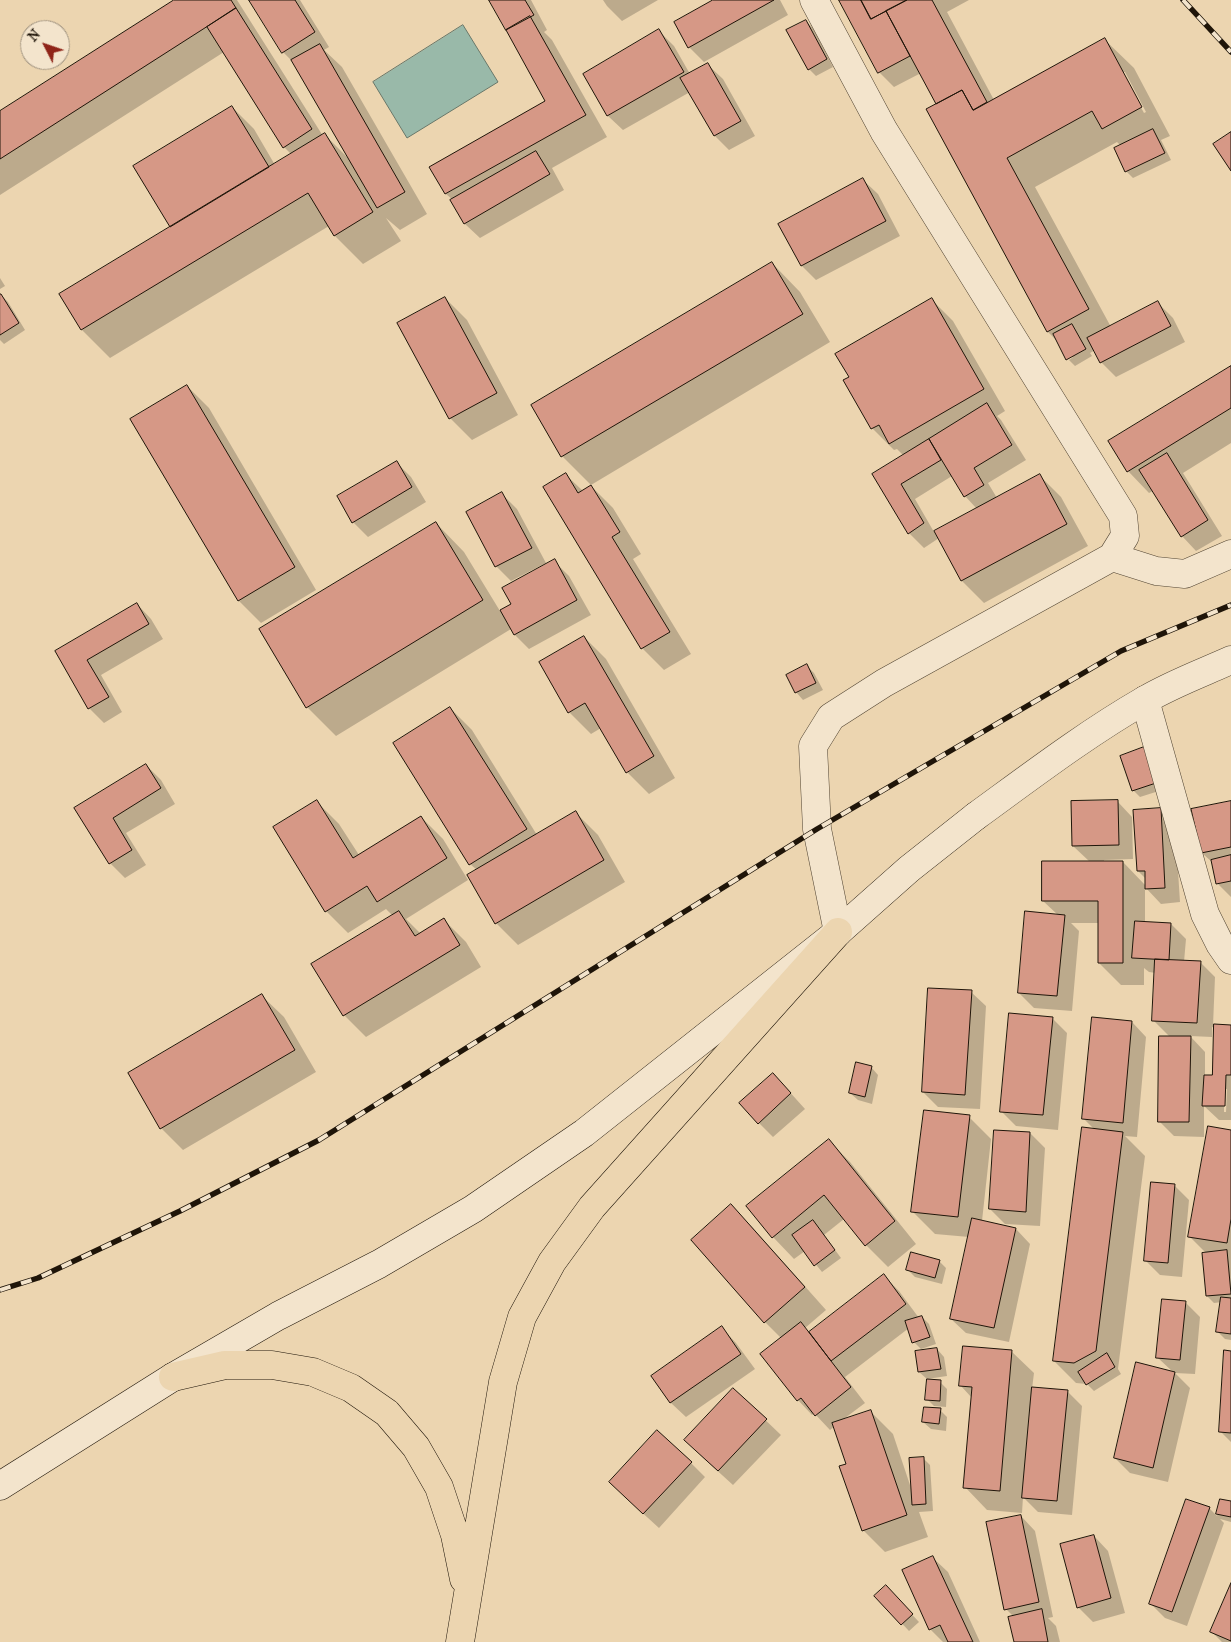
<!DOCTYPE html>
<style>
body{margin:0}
#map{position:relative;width:1231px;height:1642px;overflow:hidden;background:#ecd5b0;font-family:"IM FELL French Canon",serif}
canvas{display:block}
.north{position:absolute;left:20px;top:20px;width:50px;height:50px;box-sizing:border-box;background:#f3e4cc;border:1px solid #9e917e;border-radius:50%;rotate:311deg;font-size:14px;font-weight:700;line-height:20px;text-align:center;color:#1f1509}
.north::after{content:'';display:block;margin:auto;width:18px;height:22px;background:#8f2418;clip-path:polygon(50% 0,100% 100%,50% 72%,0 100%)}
</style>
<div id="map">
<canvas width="1231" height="1642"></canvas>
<div class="north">N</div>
</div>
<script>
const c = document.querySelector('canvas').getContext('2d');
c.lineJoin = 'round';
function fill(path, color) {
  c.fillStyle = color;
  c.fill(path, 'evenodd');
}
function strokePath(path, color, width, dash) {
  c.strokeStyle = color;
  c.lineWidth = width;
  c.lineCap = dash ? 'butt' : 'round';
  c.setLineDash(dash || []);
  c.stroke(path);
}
const water = new Path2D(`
 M463,25l35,57 -91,56 -34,-56z`);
fill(water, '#99b9a9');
strokePath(water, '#687769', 1);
fill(new Path2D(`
 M176,0h61l86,136 2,-1 23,23 -53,-94 -12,-12 -33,-52h50l29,47 -5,3 18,17 85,147 -27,16 -14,-12 15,23 -38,23 -28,-28 -6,-10 -219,132 -28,-28 -21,-36 111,-67 60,-120 22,22 21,36 17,-10 -8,-8 -60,-95 -224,143v-83z
 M490,0h41l16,30 -3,2 8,8 55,97 -55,31 12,22 -84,48 -15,-14 -12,-24 -7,-6 -15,-27 116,-66z
 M603,0h55l-36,21 -15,-15z
 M715,0h65l8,15 -84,47 -15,-15z
 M840,0h129l-22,12 47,88 111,-60 29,28 36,68 -9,4 10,20 -38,18 -7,-7 -5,-25 -4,-4 -82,45 76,140 47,-24 15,15 12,24 -69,35 -15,-15 -6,-12 -5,3 2,3 -17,10 -6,-6 4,-3 -25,-25 -120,-222 10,-5 -17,-32 -27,14 -15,-15zM1122,72h3l21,40 -2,1z
 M806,21l7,7 20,39 -17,9 -7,-7z
 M659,31l15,15 16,28 18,-9 15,14 32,57 -26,14 -14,-14 -25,-44 -67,38 -15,-14 -23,-41z
 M863,180l15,14 22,42 -84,44 -14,-14z
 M772,263l28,29 30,50 -239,143 -29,-29z
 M0,278l5,8 -5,3z
 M1,295l7,7 17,28 -21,14 -4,-4z
 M445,298l22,22 51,95 -46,25 -22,-22z
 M931,299l22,22 52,90 -8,5 4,4 25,40 -38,23 9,15 42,-23 22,22 27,49 -104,57 -22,-22 -23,-43 -15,10 -15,-15 -36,-59 31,-18 -7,-7 -3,1 -22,-22zM952,476l13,20 12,13 -43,23 -19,-33z
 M1231,367v76l-48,30 39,63 -26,15 -14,-15 -29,-45 -4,2 -21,-22z
 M187,386l22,22 107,182 -55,33 -22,-22 -107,-182z
 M396,462l15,15 15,25 -58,35 -15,-15z
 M566,475l17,16 8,-5 22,22 28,46 -8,5 58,95 -27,16 -22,-22 -97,-160z
 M502,494l15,15 29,54 -35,18 -15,-15 -29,-53z
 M436,523l28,29 36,59 13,-6 41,-44 15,15 22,39 -62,34 -14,-14 -4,-6 -175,107 -29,-29 -47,-77z
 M137,604l14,15 12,20 -62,36 21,37 -18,11 -15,-15 -33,-56z
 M584,637l22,22 69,119 -26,16 -22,-22 -26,-44 -10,6 -22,-22z
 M807,666l7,7 9,17 -20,10 -7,-8z
 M450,708l22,22 65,105 39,-22 22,22 27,47 -107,63 -22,-22 -19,-53 -7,-6z
 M1143,748l19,42 -22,7 -7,-7z
 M146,765l15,15 14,24 -49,29 20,32 -21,13 -15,-15 -34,-55z
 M317,802l22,22 20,31 62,-38 22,22 25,41 -62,39 15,15 23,-14 22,22 15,25 -115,70 -22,-22 49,-99 -7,-7 -38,24 -22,-22z
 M1118,802l14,15 1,42 -29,1v2h19l23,24v-7l-8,-8 22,-61 15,14 5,78 -19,2 -16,-17v36l26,1 15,15 -2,23 17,1 14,14 -2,49h18v94h-12l-15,-14v31l-30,-1 -15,-15 11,-84 -17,-17 3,-47 -7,-1 -5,-4v17h-23l-22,-22 1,-40h-29l8,8 -7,80 -38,-3 -15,-15 39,-78 -15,-14 47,-39 -17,-16zM1212,1027l3,1 -2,48h-8v-24l-15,-16 22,1zM1224,1089h3l-1,23h-2z
 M1231,802v95l-14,-14 -4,-20 -11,-10z
 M971,992l15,14 -6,103 -42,-2 -15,-15z
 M262,996l22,21 32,55 -133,78 -22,-22z
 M1052,1018l15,15 -9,97 -42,-4 -15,-15z
 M1132,1022l14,15 -9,100 -12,-1 20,20 -27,213 3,5 -27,17 -7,-7 -11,-1 -22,-22 41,-231 -12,-12z
 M871,1067l7,8 -6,29 -14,-4 -8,-7z
 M787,1089l18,20 -32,28 -14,-14z
 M969,1117l22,22 -9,82 34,8 14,15 -21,98 -43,-9 -15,-14 18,-82 -34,-3 -22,-22z
 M1231,1131v209l-6,-1 -7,-7 4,-30 -8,1 -7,-7v-42l-17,-17z
 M1030,1133l15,15 -5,78 -35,-2 -15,-15z
 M828,1140l22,22 66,82 -28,23 -22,-22 -22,-26 -20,16 17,23 -19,14 -17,-21 -11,8 -21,-22z
 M1174,1185l15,15 -7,77 -22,-2 -15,-15z
 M731,1206l22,22 73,82 -21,18 5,5 74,-57 15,15 20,27 3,-1 7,7 7,20 -15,5 -7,-7 -5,-14 -64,49 20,26 -24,18 30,-9 22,22 18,54 12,-30 7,7 3,46 -14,1 9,25 -43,15 -22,-22 -16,-65 -12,-39 -5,4 -16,-17 -2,2 -14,-15 -16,-61 -17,-17 -72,-82z
 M939,1261l7,7 -4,16 -27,-7 -7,-7z
 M1185,1302l15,15 -5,57 -20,-1 15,15 -22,94 -38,-9 -15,-15 58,-86 -15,-14z
 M722,1328l14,15 19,26 -69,48 -15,-14 -19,-27z
 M937,1349l7,8 3,19 -20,3 -8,-7 -2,-20z
 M1011,1351l23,22 -2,16 35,2 15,15 -10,109 -34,-3 -15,-15 -1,16 -35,-3 -22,-23 7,-89 -11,-12z
 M1231,1352v90l-11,-11z
 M940,1382l7,7 -1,18 -12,-1 -7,-7z
 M733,1389l48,46 -48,50 -33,-30z
 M940,1410l7,7 -1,14 -15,-2 -8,-7z
 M691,1463l14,14 -46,51 -34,-31z
 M1221,1500l10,3v19l-11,-3 4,4 -37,103 -22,-8 -15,-15 59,-95 8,8z
 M1021,1516l14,15 18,86 -5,1 8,8 4,16h-45l-1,-25 -8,-8z
 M1094,1536l14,15 17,62 -32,9 -15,-15z
 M933,1558l15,14 32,70h-37l-13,-13z
 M1231,1586v56h-9l-10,-10z
 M886,1587l33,35 -10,9 -33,-35z`), '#0003');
const building = new Path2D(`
 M174,0h57l5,8 -236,151v-48z
 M249,0h46l20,32 -33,21z
 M489,0h36l9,15 -28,15z
 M713,0h61l-86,48 -14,-26z
 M839,0h22l10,19 15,-8 24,45 -32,17z
 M861,0h46l-36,19z
 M907,0h25l55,102 -14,8 -11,-20 -26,14 -50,-93z
 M236,8l76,121 -29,19 -76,-121z
 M530,16l56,99 -141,79 -16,-27 116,-66 -39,-71z
 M806,20l21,39 -19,11 -22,-40z
 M659,29l25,43 -77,44 -24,-42z
 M1105,38l37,69 -40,22 -10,-18 -85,47 82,151 -42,23 -121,-223 36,-19 11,20z
 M320,44l85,148 -28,16 -86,-148z
 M708,63l33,58 -27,15 -34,-58z
 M232,106l37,61 -99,60 -37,-61z
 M1153,129l12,24 -40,19 -11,-24z
 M1231,132v39l-18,-27z
 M325,133l48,79 -39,24 -26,-43 -227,137 -22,-36z
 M536,151l14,23 -86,50 -14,-24z
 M863,178l23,43 -85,45 -23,-42z
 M772,262l31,52 -242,143 -30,-52z
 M0,294h1l18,29 -19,12z
 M445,297l52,96 -48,26 -52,-96z
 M932,298l52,91 -95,55 -10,-19 -8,4 -28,-49 6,-3 -14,-23z
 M1158,301l13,25 -71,37 -13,-25z
 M1072,324l14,25 -20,11 -13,-26z
 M1231,366v42l-104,64 -19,-31z
 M187,385l108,182 -57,34 -108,-182z
 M987,403l25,42 -38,23 10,17 -20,12 -35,-58z
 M929,439l12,21 -40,24 23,39 -16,11 -36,-60z
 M1167,453l41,67 -27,17 -42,-67z
 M397,461l15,26 -60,36 -15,-27z
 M566,473l12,20 13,-8 29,47 -8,5 58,95 -29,17 -98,-162z
 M1040,474l27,50 -106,57 -27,-50z
 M502,492l30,56 -37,19 -29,-55z
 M436,522l47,78 -177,108 -47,-79z
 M555,559l22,41 -63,35 -14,-25 11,-6 -9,-16z
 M137,603l12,21 -62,36 22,37 -21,12 -33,-58z
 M584,636l70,120 -28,17 -41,-70 -17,10 -29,-51z
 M807,664l9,19 -21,10 -9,-18z
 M450,707l77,122 -58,36 -76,-122z
 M1144,747l12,36 -24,8 -12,-35z
 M146,764l15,24 -48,30 19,32 -23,14 -35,-56z
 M317,800l36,58 68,-42 26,42 -70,44 -10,-16 -42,26 -52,-85z
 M1118,800l1,45 -47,1 -1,-45z
 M1231,801v46l-30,6 -10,-44z
 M1161,808l4,80 -20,1v-18h-8l-4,-61z
 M576,811l28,49 -109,64 -28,-49z
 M1231,855v26l-15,3 -5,-24z
 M1042,861h81v102h-25v-62h-56z
 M399,911l16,25 29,-18 16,27 -117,71 -32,-52z
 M1025,911l40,4 -8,81 -39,-3z
 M1135,921l36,2 -2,37 -37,-2z
 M1155,959l46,2 -4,62 -45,-2z
 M928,988l44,2 -7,105 -43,-3z
 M262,994l33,56 -135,79 -32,-56z
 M1009,1013l44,4 -10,98 -43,-3z
 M1092,1017l40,4 -9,102 -41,-4z
 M1214,1024l17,1v50h-5l-1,31h-23l2,-31h8z
 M1159,1036h32l-2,86h-31z
 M856,1062l16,4 -7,31 -16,-4z
 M773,1073l18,20 -33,31 -19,-21z
 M924,1110l46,5 -12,102 -47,-5z
 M1208,1126l23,4v89l-4,24 -39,-6z
 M1082,1127l41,5 -27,219 -22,12 -21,-2z
 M994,1130l36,2 -4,80 -37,-3z
 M829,1139l66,82 -30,25 -41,-51 -52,43 -26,-32z
 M1151,1182l24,2 -7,79 -24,-2z
 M731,1204l74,83 -41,36 -73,-83z
 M972,1218l44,10 -22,100 -44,-9z
 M813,1220l22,30 -21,16 -22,-31z
 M1227,1250l4,44 -25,2 -4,-43z
 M911,1252l29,8 -5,18 -29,-8z
 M884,1274l22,30 -75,57 -22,-29z
 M1221,1297l10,1v36l-15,-2z
 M1162,1299l24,2 -6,59 -24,-2z
 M922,1316l8,21 -18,6 -7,-22z
 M801,1322l50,65 -36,29 -14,-18 -4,3 -37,-47z
 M722,1326l19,28 -71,49 -19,-27z
 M963,1346l49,4 -12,141 -37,-3 9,-101 -13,-1z
 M937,1348l4,21 -23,3 -3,-21z
 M1224,1350l7,1v82l-12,-1z
 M1107,1353l8,14 -29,18 -8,-13z
 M1136,1362l39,10 -22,96 -39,-10z
 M927,1379l14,1 -1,21 -15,-1z
 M1032,1387l36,3 -11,111 -35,-3z
 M733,1388l34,31 -49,52 -34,-31z
 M924,1407l17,1 -2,16 -17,-2z
 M871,1410l36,105 -45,16 -23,-65 7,-2 -14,-41z
 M657,1430l35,32 -49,52 -34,-32z
 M924,1457l2,47 -14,1 -3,-47z
 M1186,1499l24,8 -38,105 -23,-8z
 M1220,1499l11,2v16l-15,-3z
 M1021,1515l18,87 -35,8 -18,-88z
 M1094,1535l17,63 -34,10 -17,-64z
 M933,1556l40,86h-25l-8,-17 -11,5 -27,-60z
 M1231,1583v58l-21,-9z
 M886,1585l27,29 -12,11 -27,-29z
 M1042,1609l6,33h-34l-6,-25z`);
fill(building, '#d69886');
strokePath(building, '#1f1509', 1);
const minor = new Path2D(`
 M814,0l70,131 239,385 2,20 -13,21 -228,126 -53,34 -18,29 4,83 21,103
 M1112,557l44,14 29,3 46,-20
 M1145,700l60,214 15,30 11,16`);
const tertiary = new Path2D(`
 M976,816c55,-40 110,-82 169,-116 27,-16 57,-27 86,-40`);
const secondary = new Path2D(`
 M0,1486l173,-109 105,-61 101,-52 94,-55 111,-76 254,-201 71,-63 67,-53`);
const motorway = new Path2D(`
 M173,1377l52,-12h47l41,7 38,16 36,25 29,34 23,40 16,48 9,44
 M460,1642l43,-260 19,-65 30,-55 40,-55 246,-275`);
strokePath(minor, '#524533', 29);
strokePath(tertiary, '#524533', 29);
strokePath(secondary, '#1f1509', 29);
strokePath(motorway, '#1f1509', 29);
strokePath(minor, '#f3e4cc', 28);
strokePath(tertiary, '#f3e4cc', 28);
strokePath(secondary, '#f3e4cc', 28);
strokePath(motorway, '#ecd5b0', 28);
const rail = new Path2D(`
 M1183,0l48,52
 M0,1290l38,-12 142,-67 139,-71 498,-311 304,-178 110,-46`);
strokePath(rail, '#1f1509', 5.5);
strokePath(rail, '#f3e4cc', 4, [11]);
</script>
